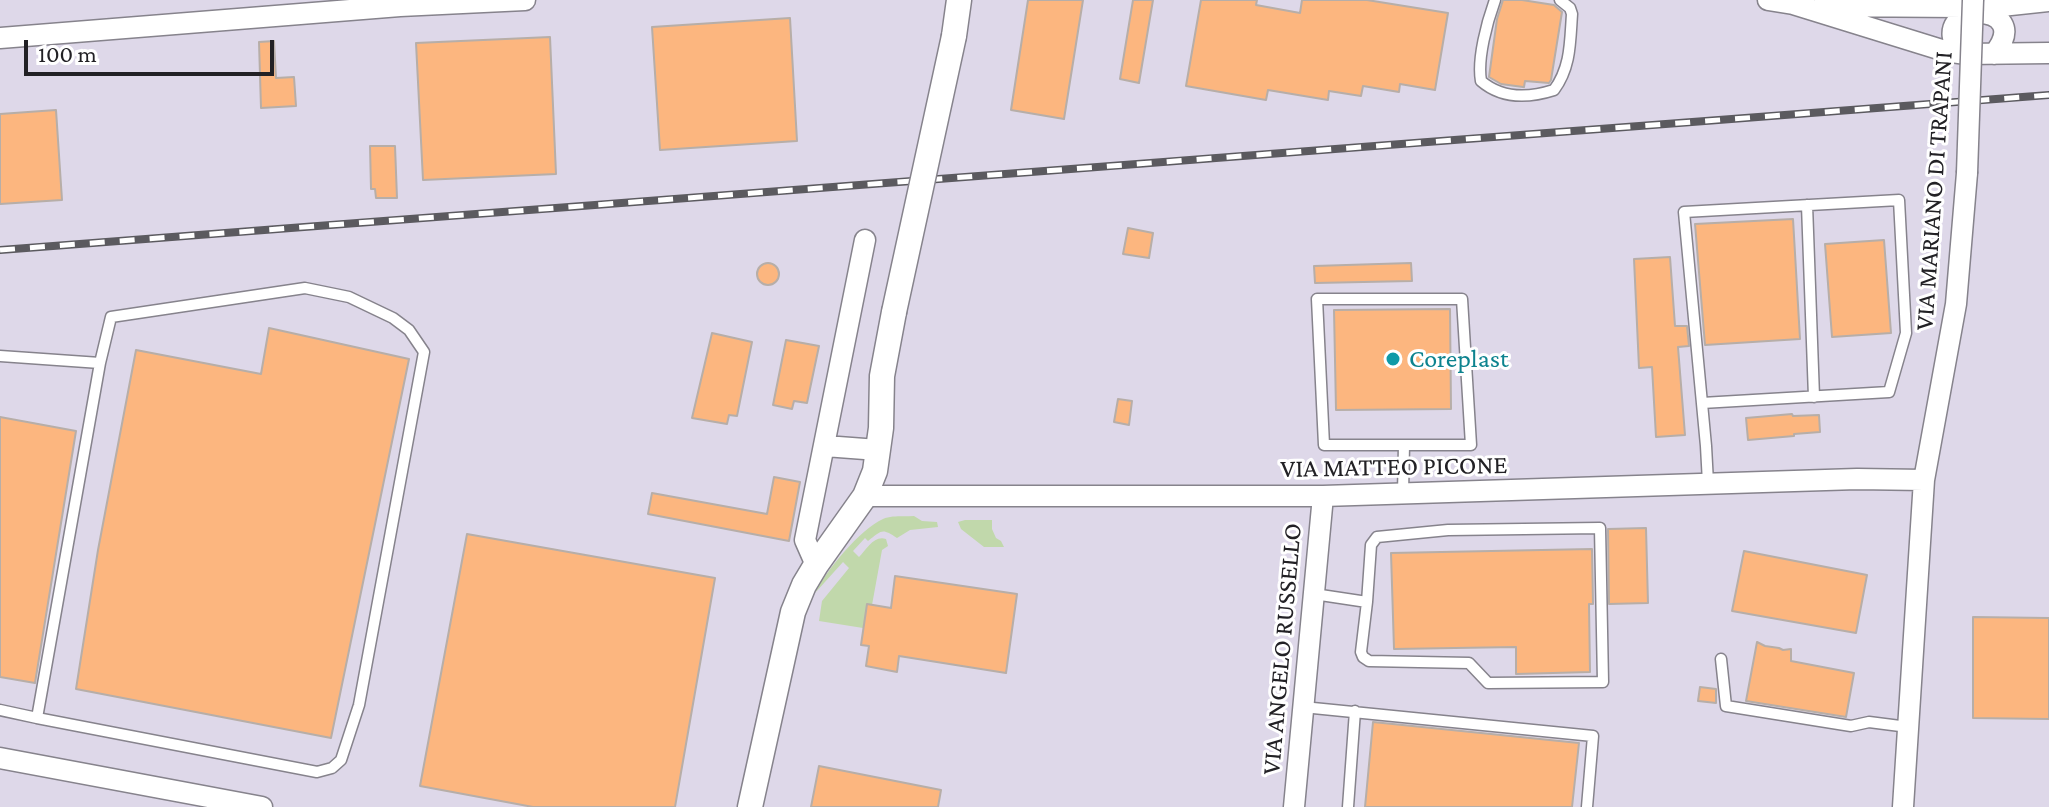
<!DOCTYPE html>
<style>
body{margin:0}
#map{position:relative;width:2049px;height:807px;overflow:hidden;background:#e4e1ea;font-family:"Crimson Pro",serif}
canvas{display:block}
.scale{position:absolute;left:24px;top:40px;width:250px;height:36px;box-sizing:border-box;border:4px solid #222125;border-top:0;padding-left:10px;font-size:24px;line-height:28px;white-space:nowrap;color:#222125;-webkit-text-stroke:6px #fff;paint-order:stroke}
</style>
<div id="map">
<canvas width="2049" height="807"></canvas>
<div class="scale">100 m</div>
</div>
<script>
const c = document.querySelector('canvas').getContext('2d');
c.lineJoin = 'round';
function fill(path, color) {
  c.fillStyle = color;
  c.fill(path, 'evenodd');
}
function strokePath(path, color, width, dash) {
  c.strokeStyle = color;
  c.lineWidth = width;
  c.lineCap = dash ? 'butt' : 'round';
  c.setLineDash(dash || []);
  c.stroke(path);
}
function write(font, color, halo, rows, align = 'center') {
  c.font = font + ' "Crimson Pro",serif';
  c.lineWidth = 6;
  c.setLineDash([]);
  c.textBaseline = 'middle';
  c.strokeStyle = halo;
  c.fillStyle = color;
  for (const [text, x, y, turn = 0] of rows) {
    c.save();
    c.translate(x, y);
    c.rotate((+turn || 0) * Math.PI / 180);
    c.textAlign = isNaN(turn) ? turn : align;
    if (halo) c.strokeText(text, 0, 0);
    c.fillText(text, 0, 0);
    c.restore();
  }
}
fill(new Path2D(`
 M0,0h2049v807h-2049z`), '#ded8e9');
fill(new Path2D(`
 M914,516l8,5 15,1 1,5 -28,3 -13,8c-15,-10 -15,-8 -29,3l-3,-3 -12,13 6,6c8,-8 15,-22 27,-18l2,7 -6,4 -10,55h-5l-4,23 -44,-7 3,-20 27,-33 -6,-6 -28,31c11,-22 45,-64 68,-74 9,-4 21,-2 31,-3z
 M965,520h27v9l4,9 5,3 3,6h-20l-23,-18 -3,-7z`), '#c1d8ab');
const building = new Path2D(`
 M1028,0h55l-19,119 -53,-9z
 M1133,0h20l-14,83 -19,-4z
 M1201,0h56l-1,5 44,8 2,-13h65l81,13 -13,77 -35,-6 -1,8 -36,-6 -2,10 -32,-5 -1,9 -60,-10 -2,10 -80,-14z
 M1503,0h19l32,5 8,7 -11,68 -2,3 -24,-2 -1,6h-1l-22,-3 -12,-7 8,-58z
 M790,18l7,123 -137,9 -8,-123z
 M550,37l6,137 -133,6 -7,-137z
 M274,41l2,37 18,-1 2,29 -35,2 -2,-66z
 M56,110l6,90 -62,4v-90z
 M370,146h25l2,52h-21l-1,-9h-4z
 M1793,219l7,120 -95,6 -10,-121z
 M1128,228l25,5 -4,25 -26,-4z
 M1884,240l7,93 -59,4 -7,-93z
 M1670,257l5,69h12l2,20 -11,1 7,88 -29,2 -4,-70 -13,1 -5,-109z
 M757 274a11 11 0 1 1 22 0a11 11 0 1 1-22 0Z
 M1411,263l1,18 -97,2 -1,-17z
 M1450,309l1,100 -115,1 -2,-100z
 M269,328l140,31 -78,379 -255,-49 22,-139 38,-200 125,24z
 M712,333l40,9 -15,74 -8,-1 -2,9 -35,-6z
 M786,340l33,6 -12,57 -13,-2 -2,8 -19,-4z
 M1118,399l14,2 -3,24 -15,-3z
 M1792,414l1,2 26,-1 1,17 -26,2v2l-46,4 -2,-22z
 M0,417l76,14 -41,252 -35,-6z
 M774,477l26,5 -11,59 -141,-27 4,-21 115,21z
 M1646,528l2,75 -39,1 -1,-75z
 M467,534l248,44 -40,229h-142l-113,-21z
 M1592,549l1,55h-4l1,68 -74,2v-27l-122,2 -3,-96z
 M1744,551l123,24 -11,58 -124,-22z
 M895,576l122,18 -11,79 -107,-17 -2,16 -31,-6 3,-20 -8,-1 6,-41 24,4z
 M1973,617l76,1v101l-76,-1z
 M1757,642l8,4 14,2 4,2 8,-1v12l63,12 -8,44 -100,-16z
 M1700,687l16,2v14l-18,-2z
 M1373,722l206,21 -7,64h-207z
 M819,766l122,24 -3,17h-127z`);
fill(building, '#fcb67f');
strokePath(building, '#b7aea8', 2);
const service = new Path2D(`
 M1495,0c-8,22 -18,59 -14,81 21,18 48,17 73,9 17,-23 16,-48 18,-76l-2,-6 -10,-8
 M1807,205l7,192
 M0,356l100,7 -63,355 -37,-8
 M1702,403l187,-11 17,-59 -7,-133 -215,12 22,234 2,37
 M1403,493l1,-48h67l-9,-146h-145l7,146h80
 M1314,594l53,8 4,-57 6,-8 71,-7 152,-2 3,154 -115,1 -19,-20 -100,-2 -6,-4 -2,-5 6,-50
 M1721,659l5,47 125,20 18,-4 39,5
 M1303,707l290,29 -6,71
 M37,718l280,54 15,-4 9,-8 18,-55 65,-353 -15,-22 -16,-12 -44,-21 -44,-9 -194,29 -11,46
 M1348,807l7,-96`);
const minor = new Path2D(`
 M1768,0l25,4 152,47 21,3 83,-1
 M1823,6l140,1
 M1992,7l57,-6
 M0,38l400,-32 125,-6
 M1960,53c-37,-53 78,-53 34,1
 M825,446l53,4
 M865,496h458l534,-17 67,1
 M816,565l-11,-25 60,-300
 M0,758l262,49
 M1294,807l29,-311
 M1903,807l21,-327 32,-176 11,-131`);
const tertiary = new Path2D(`
 M954,36l5,-36
 M750,807l43,-195 11,-27 12,-20 49,-69 10,-25 6,-43 1,-52 12,-64`);
strokePath(service, '#86838c', 13);
strokePath(minor, '#86838c', 23);
strokePath(tertiary, '#86838c', 27);
strokePath(service, '#fff', 10);
strokePath(minor, '#fff', 20);
strokePath(tertiary, '#fff', 24);
const rail = new Path2D(`
 M0,250l2049,-155`);
strokePath(rail, '#5b5a5f', 8);
strokePath(rail, '#fff', 5, [15]);
const minorBridge = new Path2D(`
 M1967,173l6,-173`);
const tertiaryBridge = new Path2D(`
 M894,312l60,-276`);
strokePath(minorBridge, '#86838c', 23, []);
strokePath(tertiaryBridge, '#86838c', 27, []);
strokePath(minorBridge, '#fff', 20);
strokePath(tertiaryBridge, '#fff', 24);
for (const [x, y, r, color] of [
 [1393,359,8,"#0f9aa8"]
]) {
  const dot = new Path2D();
  dot.arc(x, y, r, 0, 2 * Math.PI);
  c.fillStyle = color;
  c.fill(dot);
  strokePath(dot, '#fff', 3);
}
write('26px', '#222125', '#fff', [
 ["VIA MARIANO DI TRAPANI",1934,191,-86],
 ["VIA MATTEO PICONE",1394,467,-1],
 ["VIA ANGELO RUSSELLO",1282,649,-85]
]);
write('26px', '#0d838f', '#fff', [
 ["Coreplast",1409,359]
], 'left');
</script>
